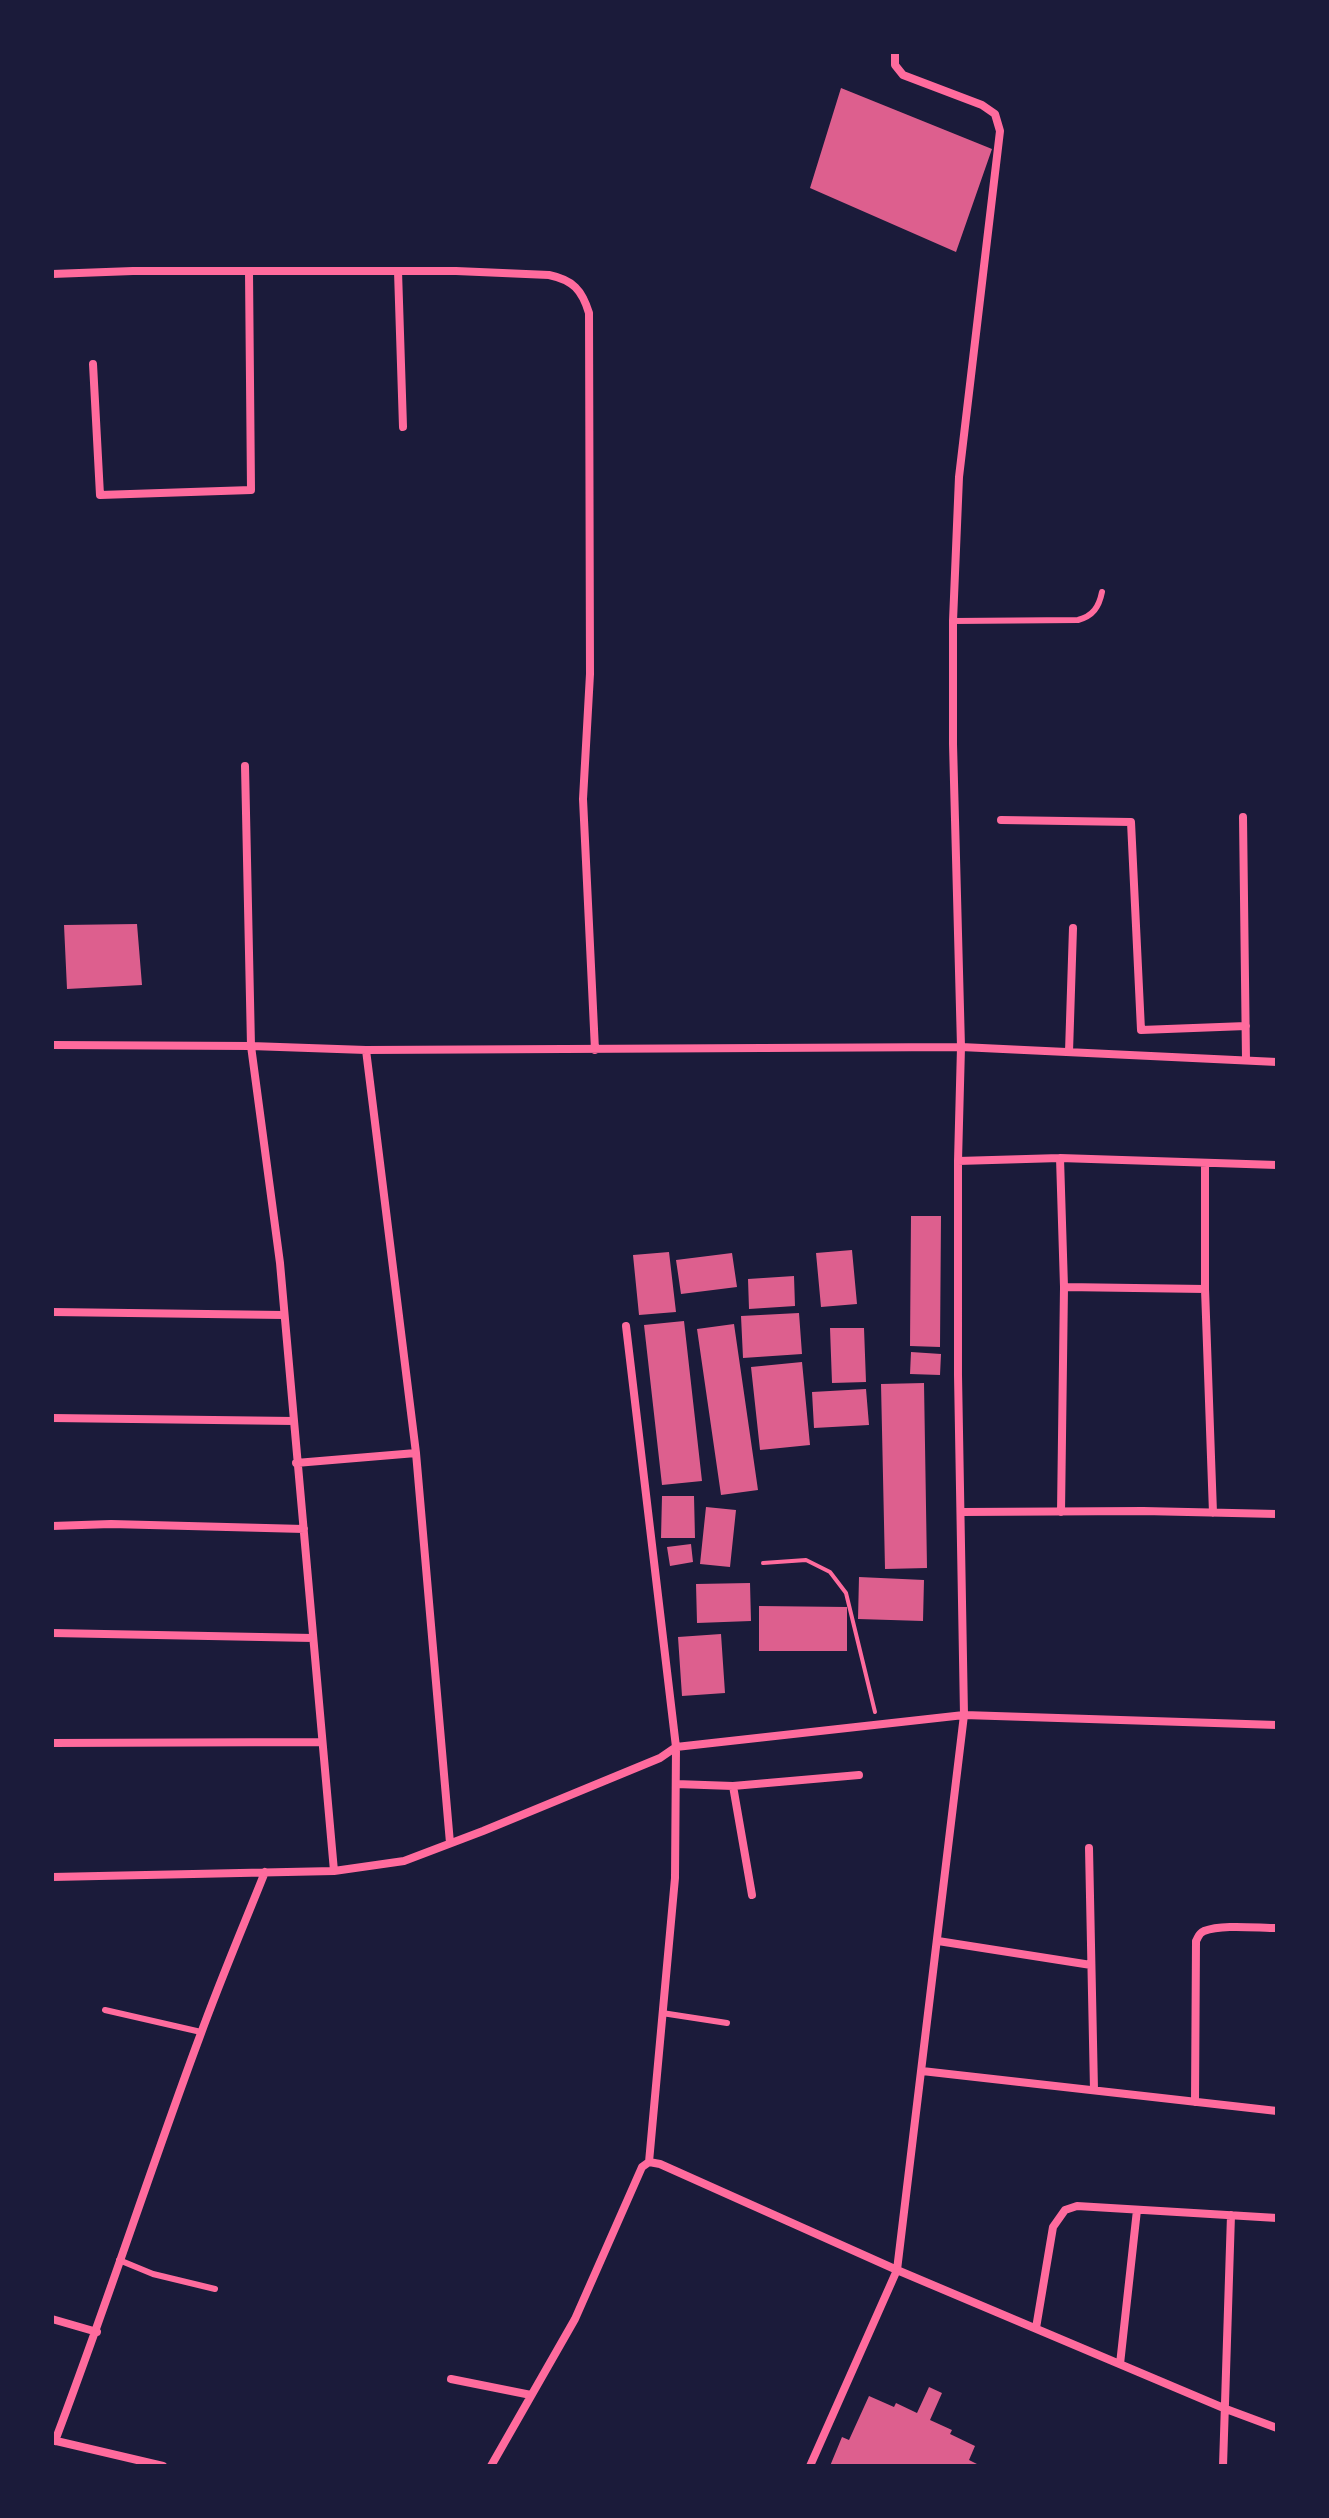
<!DOCTYPE html>
<style>
body{margin:0}
#map{position:relative;width:1329px;height:2518px;overflow:hidden;background:#1b1b3a;font-family:Signika,sans-serif}
canvas{display:block}
.frame{position:absolute;inset:0;border:54px solid #1b1b3a;pointer-events:none}
</style>
<div id="map">
<canvas width="1329" height="2518"></canvas>
<div class="frame"></div>
</div>
<script>
const c = document.querySelector('canvas').getContext('2d');
c.lineJoin = 'round';
function fill(path, color) {
  c.fillStyle = color;
  c.fill(path, 'evenodd');
}
function strokePath(path, color, width, dash) {
  c.strokeStyle = color;
  c.lineWidth = width;
  c.lineCap = dash ? 'butt' : 'round';
  c.setLineDash(dash || []);
  c.stroke(path);
}
fill(new Path2D(`
 M841,88l151,61 -36,103 -146,-64z
 M137,924l5,61 -75,4 -3,-64z
 M911,1216h30l-1,131 -30,-1z
 M852,1250l5,54 -36,3 -5,-54z
 M669,1252l7,60 -37,3 -6,-60z
 M732,1253l5,34 -56,7 -5,-34z
 M794,1276l1,30 -46,3 -1,-30z
 M799,1313l3,41 -59,4 -2,-42z
 M684,1321l18,160 -40,4 -18,-160z
 M734,1324l24,166 -37,5 -24,-166z
 M830,1328h34l2,54 -34,1z
 M911,1352l30,2 -1,21 -30,-1z
 M802,1362l8,83 -50,5 -9,-83z
 M924,1383l3,185 -42,1 -4,-185z
 M866,1389l3,36 -55,3 -2,-36z
 M662,1496h32l1,42h-34z
 M706,1507l30,3 -6,57 -30,-3z
 M691,1544l2,18 -23,4 -3,-19z
 M859,1577l65,3 -1,41 -65,-2z
 M750,1583l1,38 -54,2 -1,-39z
 M759,1606l88,1v44h-88z
 M721,1634l4,59 -43,3 -4,-59z
 M929,2387l13,6 -12,27 22,10 -2,4 25,12 -6,14 12,6h-151l12,-29 7,3 20,-44 25,11 2,-4 21,10z`), '#dd5f8e');
strokePath(new Path2D(`
 M763,1563l43,-3 24,12 16,21 29,119`), '#ff6b9d', 4);
strokePath(new Path2D(`
 M953,621l125,-1c15,-4 21,-13 24,-28
 M105,2010l96,22
 M662,2013l65,10
 M119,2260l34,14 62,15`), '#ff6b9d', 6);
strokePath(new Path2D(`
 M398,271l5,156
 M52,274l81,-3h323l93,4c24,5 33,15 40,38l1,361 -7,125 12,251
 M93,364l7,131 151,-5 -2,-218
 M245,766l6,280 29,217 54,608
 M1243,817l3,243
 M1001,820l130,2 10,208 105,-4
 M52,1045l199,1 115,4 595,-3 316,15
 M366,1050l50,403 34,390
 M1069,1052l4,-124
 M1060,1158l4,129 -3,225
 M958,1161l102,-3 217,7
 M1205,1163v126l8,224
 M1064,1287l141,2
 M52,1312l232,3
 M626,1326l50,421 -1,131 -26,284
 M52,1418l242,3
 M296,1463l120,-10
 M962,1512l181,-1 134,3
 M52,1526l59,-2 193,5
 M52,1633l261,5
 M52,1743l270,-1
 M676,1784l57,2 126,-11
 M733,1786l19,109
 M1089,1848l5,242
 M52,1877l282,-6 70,-10 79,-30 177,-73 16,-11 288,-32 313,10
 M938,1941l153,24
 M922,2071l355,40
 M1195,2102l1,-161c3,-5 2,-7 8,-10 18,-7 53,-3 73,-3
 M52,2319l45,13
 M1036,2328l17,-101 12,-17 12,-4 200,12
 M1120,2364l17,-154
 M451,2379l80,16
 M52,2440l111,26
 M55,2441c51,-134 95,-271 145,-405 20,-55 43,-109 65,-164
 M491,2466l84,-147 67,-152 7,-5 11,2 237,106 329,139 51,19
 M810,2466l87,-196 67,-555 -6,-340v-214l3,-114 -8,-303v-123l6,-144 41,-346 -5,-17 -13,-9 -79,-30 -8,-10v-13
 M1223,2466l8,-251`), '#ff6b9d', 8);
</script>
